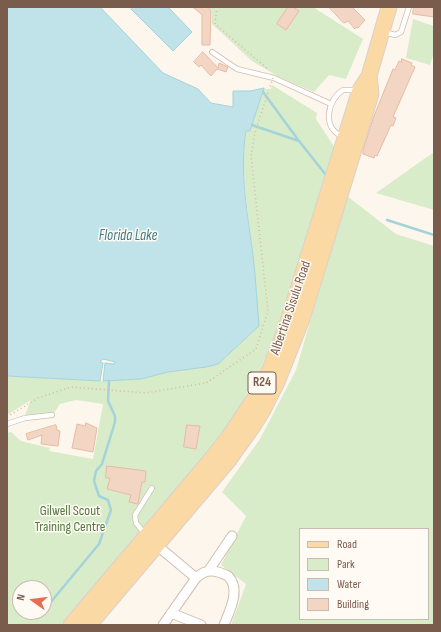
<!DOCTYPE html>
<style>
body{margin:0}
#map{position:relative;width:441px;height:632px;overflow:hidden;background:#fdf6ec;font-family:"Sofia Sans Condensed",sans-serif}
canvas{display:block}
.frame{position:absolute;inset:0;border:8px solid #7a5c4d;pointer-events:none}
.legend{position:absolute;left:299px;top:528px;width:130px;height:92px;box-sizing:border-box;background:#fffaf3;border:1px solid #cabbb1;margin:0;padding:5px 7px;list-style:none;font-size:12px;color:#7a5c4d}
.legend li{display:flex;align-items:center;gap:8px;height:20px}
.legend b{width:20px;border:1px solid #cabbb1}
.north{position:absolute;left:12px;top:580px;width:40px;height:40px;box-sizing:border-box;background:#fffaf3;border:1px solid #cabbb1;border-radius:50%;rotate:284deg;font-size:11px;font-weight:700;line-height:16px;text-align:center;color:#7a5c4d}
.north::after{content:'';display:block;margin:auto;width:14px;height:18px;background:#e76f51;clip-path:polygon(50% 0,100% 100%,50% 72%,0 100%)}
</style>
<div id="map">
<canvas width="441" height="632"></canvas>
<div class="frame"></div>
<ul class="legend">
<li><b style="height:5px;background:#fbd9a5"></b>Road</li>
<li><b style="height:11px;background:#d8ecc9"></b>Park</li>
<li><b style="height:11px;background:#bfe3e8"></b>Water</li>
<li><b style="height:11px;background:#f3d5c3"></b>Building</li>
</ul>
<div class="north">N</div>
</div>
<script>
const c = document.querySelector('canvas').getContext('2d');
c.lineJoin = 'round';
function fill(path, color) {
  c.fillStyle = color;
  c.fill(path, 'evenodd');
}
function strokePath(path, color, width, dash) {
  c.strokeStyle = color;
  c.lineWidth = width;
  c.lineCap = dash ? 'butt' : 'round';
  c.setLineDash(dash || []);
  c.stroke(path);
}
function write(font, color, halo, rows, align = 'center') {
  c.font = font + ' "Sofia Sans Condensed",sans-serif';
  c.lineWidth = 3;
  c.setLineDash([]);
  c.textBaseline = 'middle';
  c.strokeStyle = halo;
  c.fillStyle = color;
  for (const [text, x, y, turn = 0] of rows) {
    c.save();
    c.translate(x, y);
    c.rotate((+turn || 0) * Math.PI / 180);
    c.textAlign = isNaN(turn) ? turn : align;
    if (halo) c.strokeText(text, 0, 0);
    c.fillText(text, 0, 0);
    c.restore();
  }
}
fill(new Path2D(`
 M209,7h104l50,32 -17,40 -17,-4 -15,17 -35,-15 -27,-16 -40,-37v-13z
 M413,19l21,7v26l-4,13 -24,-7z
 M272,85l45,28 -1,6 19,29 -56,185 -50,94 -84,102 -84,96h-54v-192l4,-1 10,9 29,7 -1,3 44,8 10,-55 -27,-4 -16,4 -6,9 -29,2 6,-15 -24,15v-39l93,5 41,-2 27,-7 38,-5 12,-3 40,-37c-1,-27 -3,-53 -6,-79 -4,-38 -12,-79 -6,-116l4,-1 14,-43 6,3zM20,588h24v24h-24z
 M434,152v58l-58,-17z
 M347,196l49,38 38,12v379h-203l15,-41 -25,-19 25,-49 -24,-24 38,-53 36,-69zM300,529h128v90h-128z`), '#d8ecc9');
const water = new Path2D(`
 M7,7h93l63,66 35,16 13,14 22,4v-16h17l14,-3 -14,43h-4c-7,41 2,85 7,125 3,24 4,47 6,70l-41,38 -12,3 -38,5 -27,7 -38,2 2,-18 9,1 1,-2 -12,-3 -3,3 3,1 -3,18 -93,-5z
 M133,7h35l24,25 -19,19 -42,-42z`);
fill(water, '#bfe3e8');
strokePath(water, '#a5d3da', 1);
strokePath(new Path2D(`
 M263,92l36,49
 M252,125l47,16 27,34
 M387,220l47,15
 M50,603l49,-59 12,-34 -3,-10 -9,-4 -5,-15 2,-10 6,-7 13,-42v-6l-7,-15 1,-20`), '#a5d3da', 2.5);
const building = new Path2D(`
 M193,7h15l3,4 -1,34h-8v-30z
 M288,7h5l6,4 -13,19 -9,-6z
 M329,7h23l13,13 -7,8 -2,-1 -1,2 -7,-8 -4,2z
 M414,7h20v10l-21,-3z
 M203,52l15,16 1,-5 9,4 -2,5 -9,-3 -6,7 -10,-11 -2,2 -5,-5z
 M402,59l10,4 -1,2 4,2 -22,50 3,1 -3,8 -2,-1 -14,31 -2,-1 -1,3 -11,-4v-4l11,-34 19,-47 2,1 4,-9 2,1z
 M86,423l11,5 -4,24 -21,-4 5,-24 8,2z
 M56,425l1,5 3,1 -2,15 -17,-2 1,-9 -14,5 -2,-6z
 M187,425l13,1 -4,23 -12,-2z
 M107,466l39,5 -1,11h-3l-4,22 -9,-2 2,-7 -24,-6 3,-11h-4z`);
fill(building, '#f3d5c3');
strokePath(building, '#e6bba3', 1);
const service = new Path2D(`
 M384,32l11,3 6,-3 8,-25
 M212,52l25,17 37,9 57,26
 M342,136c-20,-8 -15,-36 1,-46h15
 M7,424l18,-6 27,-3
 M145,534l-9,-11 -1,-8 17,-27`);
const minor = new Path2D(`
 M154,543l42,35
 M209,570l23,-34
 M171,613l30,12
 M163,625l33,-47c10,-10 20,-8 32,-2 13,13 2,34 -4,49`);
const primary = new Path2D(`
 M71,625l143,-169 15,-19 27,-41 15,-29 15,-39 74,-238 9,-14 20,-69
 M89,625l139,-164 25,-35 10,-16 14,-28 25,-63 62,-202 7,-23 -2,-18`);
strokePath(service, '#d1beb0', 6);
strokePath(minor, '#d1beb0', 11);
strokePath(primary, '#dad1cd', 17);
strokePath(new Path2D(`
 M217,7l-2,17 54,46
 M7,417l31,-19 33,-11 75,6 60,-10 50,-34 12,-38 -17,-155 4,-24`), '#d9b8a5', 1.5, [1, 3]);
strokePath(service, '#fff', 4.5);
strokePath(minor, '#fff', 9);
strokePath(primary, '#fbd9a5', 15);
strokePath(new Path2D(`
 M255,132l19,-57`), '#d9b8a5', 1.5, [1, 3]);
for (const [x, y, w] of [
 [262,383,28]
]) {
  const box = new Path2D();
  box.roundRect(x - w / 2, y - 11, w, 22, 3);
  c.fillStyle = '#fffaf3';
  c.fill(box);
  strokePath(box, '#7a5c4d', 1);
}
write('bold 13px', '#7a5c4d', null, [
 ["R24",262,383]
]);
write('14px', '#7a5c4d', '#fffaf3', [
 ["Albertina Sisulu Road",291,308,-71]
]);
write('14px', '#537a41', '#fffaf3', [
 ["Gilwell Scout",70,511],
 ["Training Centre",70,527]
]);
write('italic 15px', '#437c86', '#fffaf3', [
 ["Florida Lake",128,236]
]);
</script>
